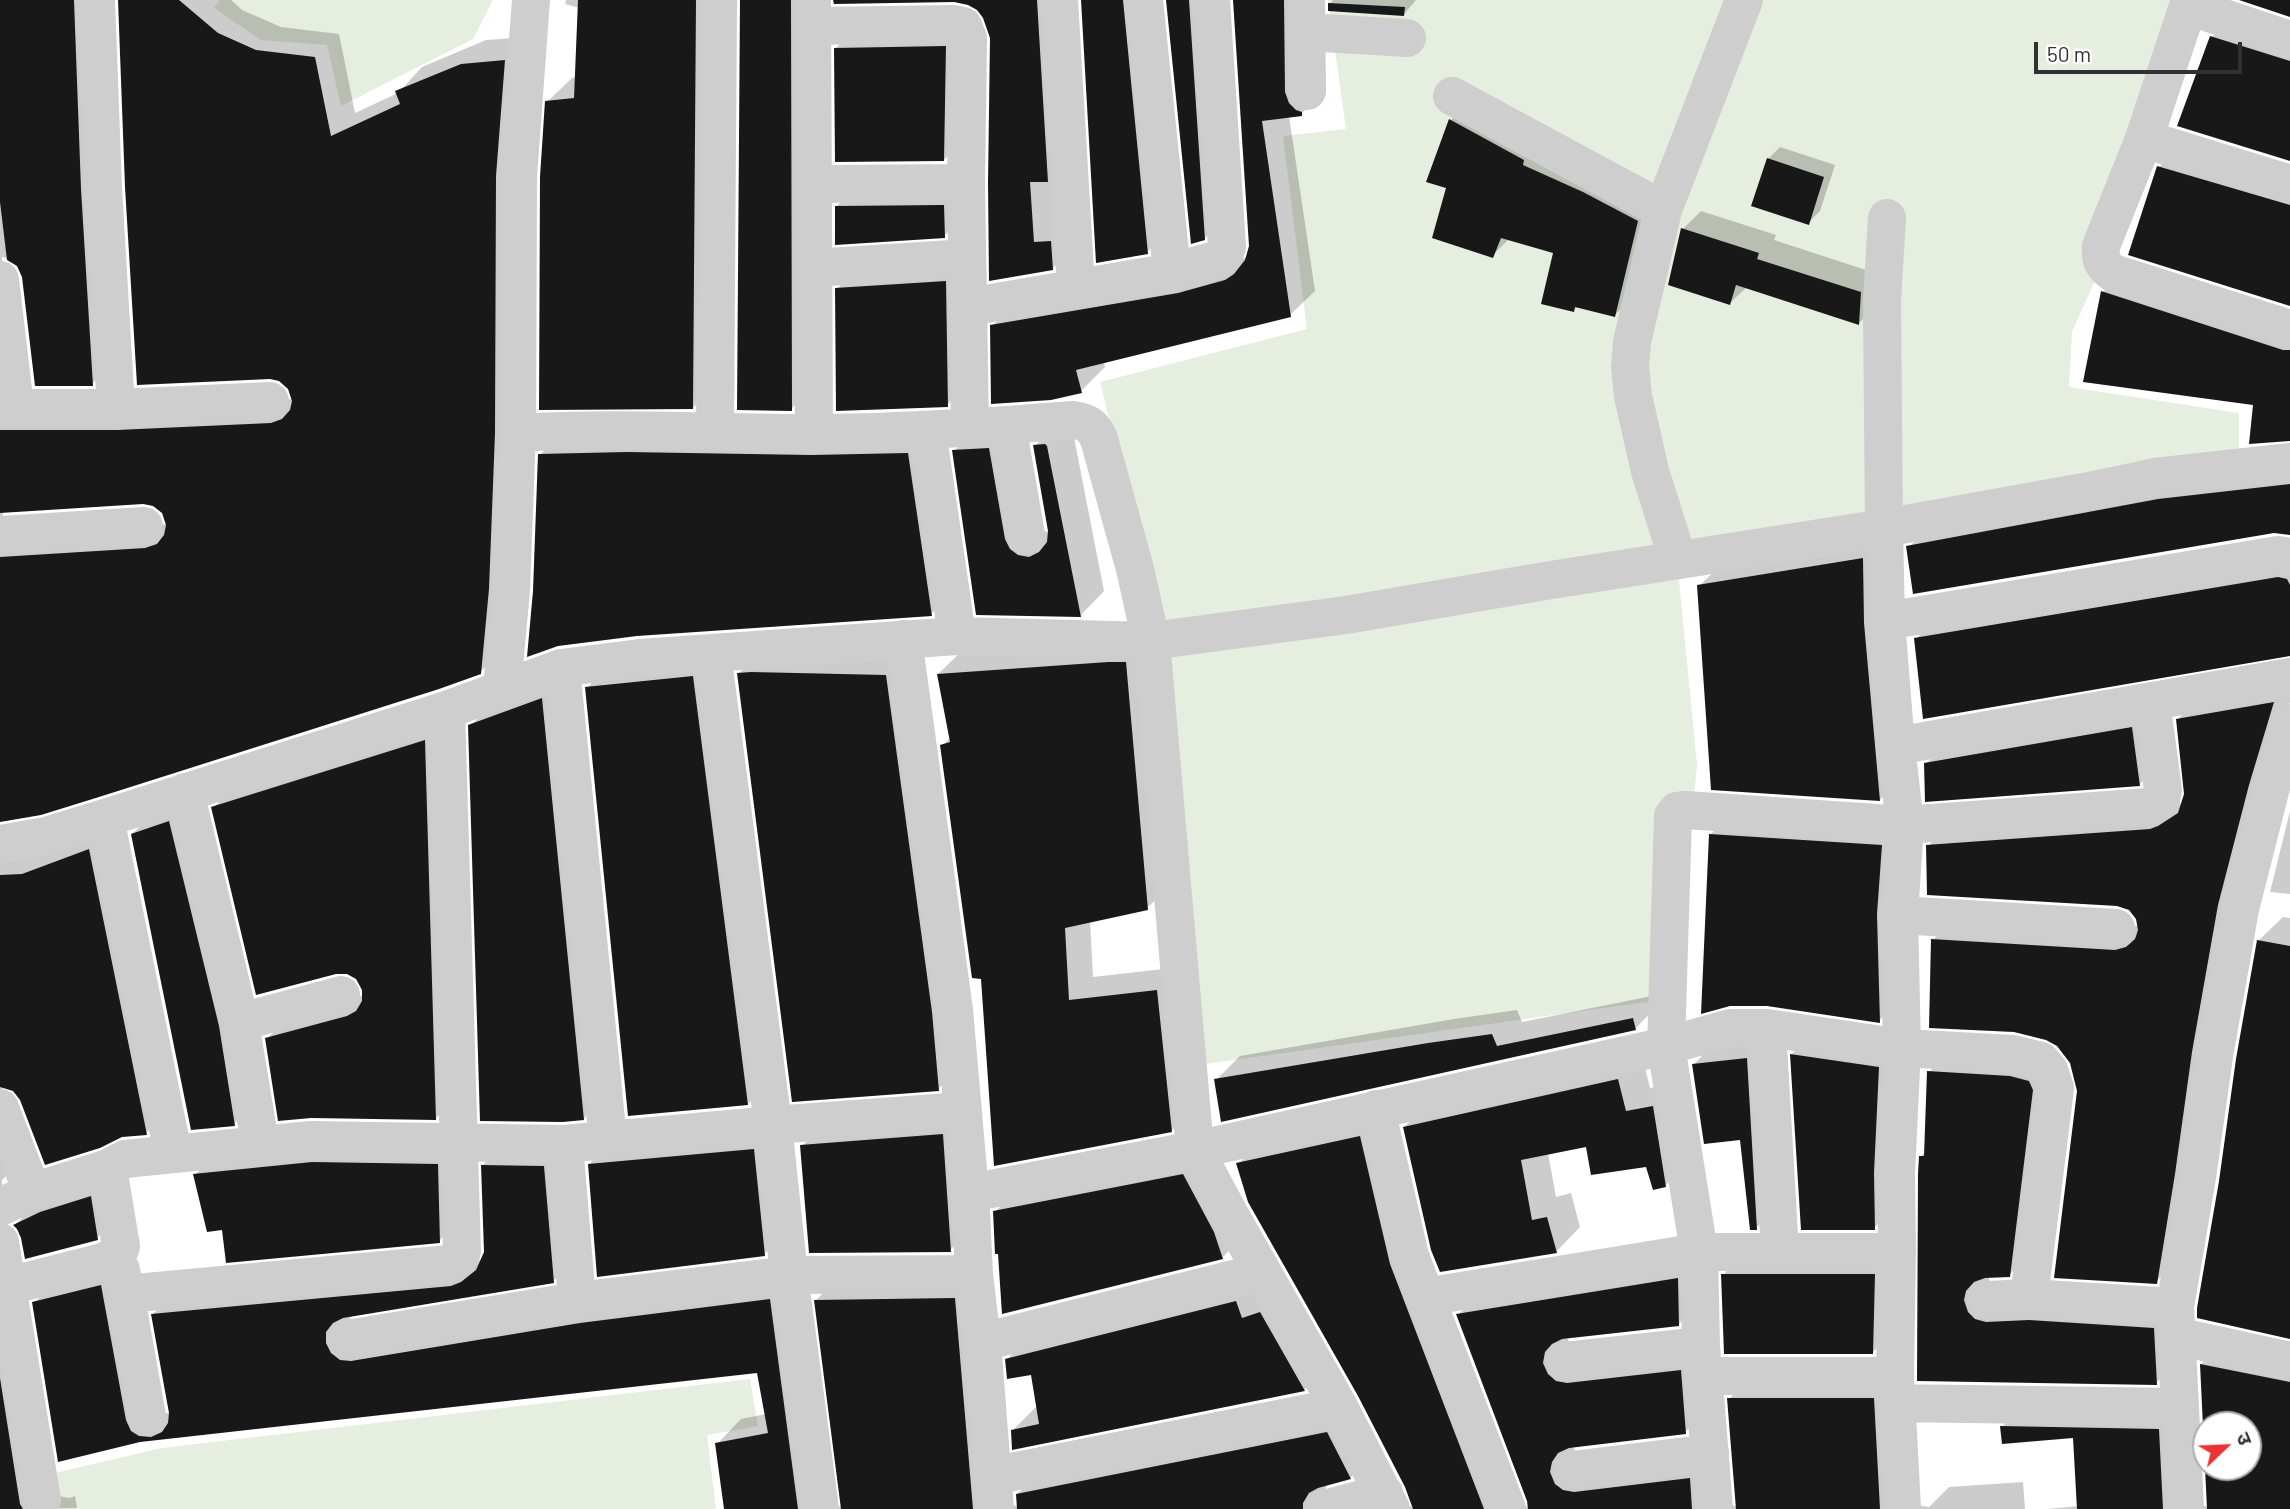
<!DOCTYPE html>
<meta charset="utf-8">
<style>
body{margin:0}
#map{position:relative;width:2290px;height:1509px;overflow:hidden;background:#fff;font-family:Barlow,"Noto Sans Devanagari",sans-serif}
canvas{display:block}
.north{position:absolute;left:2192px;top:1411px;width:70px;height:70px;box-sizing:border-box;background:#fff;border:2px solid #adadad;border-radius:50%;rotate:67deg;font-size:19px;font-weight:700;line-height:28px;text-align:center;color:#313131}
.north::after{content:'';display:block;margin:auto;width:24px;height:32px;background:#e83533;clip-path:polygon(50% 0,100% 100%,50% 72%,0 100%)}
.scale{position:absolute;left:2034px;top:42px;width:208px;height:32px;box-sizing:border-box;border:4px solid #313131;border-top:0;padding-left:9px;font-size:21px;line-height:24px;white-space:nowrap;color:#313131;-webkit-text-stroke:5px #fff;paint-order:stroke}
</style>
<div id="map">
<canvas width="2290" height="1509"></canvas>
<div class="north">उ</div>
<div class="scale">50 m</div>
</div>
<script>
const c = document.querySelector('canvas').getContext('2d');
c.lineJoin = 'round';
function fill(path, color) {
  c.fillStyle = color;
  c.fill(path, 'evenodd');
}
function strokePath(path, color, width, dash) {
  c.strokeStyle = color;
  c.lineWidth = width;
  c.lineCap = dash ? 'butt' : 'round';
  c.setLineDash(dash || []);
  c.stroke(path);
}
fill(new Path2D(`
 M220,0h273l-20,39 -132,67 -14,-61 -66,-5 -47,-32z
 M1328,0h880l-92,233 -44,99 -3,55 170,26v50l-542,79 -18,38 18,185 -22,233 -470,66 -35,-398 -70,-284 207,-53 -24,-193 63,-7z
 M750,1379l8,47 -51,9 9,74h-662l-8,-34 116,-27z`), '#e6eedf');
fill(new Path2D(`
 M0,0h99l17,360 -24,24 -69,-107 -4,-11 -9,-7 -8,-2 12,105 -9,33 137,11 151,-7 -173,-399h111l11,10 39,17 58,7 16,79 43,-20 24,-26 64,-27 42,-3 -23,611 -25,24 -480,148zM143,502l11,3 9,7 4,12 -140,9 -22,-11 -3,-11z
 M566,0h154l-3,383 -24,25 -146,-306 25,-24 4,-1 4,-69 -15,-4z
 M742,0h72l2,385 -25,24z
 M835,0h227l15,244 -25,25 -61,10 1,-241 -8,-22 -6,-9 -24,-7z
 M1083,0h65l24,228 -25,24z
 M1168,0h46l14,214 -24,25z
 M1235,0h73l17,90 -24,24 -12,2 26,175 -25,24 -186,47 1,5 -24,24 -89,-65 24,-24 188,-33 44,-12 3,-11z
 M1333,0h83l-12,14 -74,-10z
 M2236,13l54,18v128l-78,-122z
 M970,22l-2,113 -24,25 -108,-112 24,-24z
 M1473,99l186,100 -22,94 -22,22 -37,-9 -5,5 -18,-59 -46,-13 -17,17 -44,-69 3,-67z
 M2183,143l107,33v128l-131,-137z
 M1780,147l55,18 -15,46 -12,12 -40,-64z
 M962,187l1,30 -19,19 -107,-30 18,-18z
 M1701,211l75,24 -2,5 104,34 -1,31 -18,18 -112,-36 -17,16 -47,-74z
 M969,258l2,123 -24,24 -110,-116 24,-24z
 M2127,268l163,52v119l-35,-36 -152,-111z
 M1059,421l12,1 33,169 -24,25 -102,-3 -24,-162 24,-24 35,-2 30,106 6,1 -14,-86z
 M932,429l24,161 -25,24 -396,-23 5,-136 24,-25z
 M2290,463v70l-15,-1 -367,16 24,-24z
 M1886,534l18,241 -24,25 -181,-214 25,-24z
 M2290,556v99l-374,-16 24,-24z
 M1150,639l22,245 -25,24 -57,13 3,56 88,-10 14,139 -24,25 -189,-154 -40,-231 9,-9 -13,-63 25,-24z
 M763,650l147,1 53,414 -25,24 -200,-415z
 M717,653l55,426 -24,25 -161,-416 24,-25z
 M566,675l42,419 -25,25 -113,-393 25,-25z
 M2290,680v22l-17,57 -93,499 -24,24 -78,-191 -7,-29 -12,-17 -126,-105 24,-25 182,11 -2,-8 -7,-9 -202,-63 24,-24 223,-17 8,-2 3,-9 -9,-74 25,-25z
 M2156,703l8,57 -24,24 -214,-20 24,-25z
 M449,717l11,377 -24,24 -169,-79 24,-25 73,-19v-7l-7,-10 -9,-6h-12l-123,-164 24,-25z
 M193,797l65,303 -24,24 -102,-290 25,-24z
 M1735,810l170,12 -2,174 -24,25 -168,-187z
 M2290,811v83l-20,-2z
 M113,826l57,283 -24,24 -124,-34 -7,-9 -12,-6v7l25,64 -26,25 1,29 55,287 12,2 5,-2 2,12 -77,1v-657z
 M2283,917l7,1v419l-32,-396z
 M1657,995l2,9 -24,25 -412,91 -7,-40 24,-24 214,-37 63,-9 5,12z
 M1816,1030l87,13 -5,161 -24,24h-72l-10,-174z
 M1765,1040l9,170 -18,18 -14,-90 -48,-74 18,-18z
 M1953,1048l100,9 -20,194 -24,24 -21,1 3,11 187,17 3,55 -25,24 -237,-3 1,-223 6,-6 3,-79z
 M1642,1056l8,32 27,-6 13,79 -24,24 -18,-20 -61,-20 -39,8 8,44 15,-4 9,34 -24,25 -152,-125 25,-24z
 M967,1111l8,115 -25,24 -148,-104 24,-25z
 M1384,1113l29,126 105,263 12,6 -72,-193 24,-25 219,-36 1,46 -24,25 -111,12 5,13 133,-3 5,61 -25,24 -112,14 5,12 135,-4 16,51 8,1 -8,-107 24,-25h145l19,131 12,2 20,-20 74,-5 2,27h-1299l-9,-65 24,-25 25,-5 -8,-43 -570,57 -129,32 -25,-157 24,-24 67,-17 39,151h6l-17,-99 24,-24 305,-30 4,-8 -3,-87 24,-24 61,1 9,115 -24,24 -204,34 6,14 439,-53 43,230 7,1 -28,-207 24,-24 138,-2 31,231 8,1v-12l25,-24 309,-62 23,45 -24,25 -24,6v5l88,18 -2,-9 -174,-334 25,-24z
 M777,1125l12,105 -25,24 -175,-90 25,-24z
 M461,1140l2,77 -24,24 -216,-13 -28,-53 24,-25z
 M1208,1151l38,82 -24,25 -227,-46 24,-25z
 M109,1179l6,41 -18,18h-74l-8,-13 18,-18z
 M1747,1250h151l-1,78 -24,24 -150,-77z
 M1261,1278l67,88 -24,24 -291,40 24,-24 -5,-33 -25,-14 25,-24z
 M2226,1340l64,14v155h-243l32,-3 -5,-70 -72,-9 24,-24 157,2 17,100 9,2 -2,-40h41v-42h-42v30l-5,-91z`), '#0003');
fill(new Path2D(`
 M0,0h74l7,189 12,197h-58l-13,-109 -5,-11 -10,-6 -7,-58z
 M118,0h61l39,33 38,17 59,7 16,79 69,-32 -5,-13 66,-27 44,-4 -9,116 -1,257 -6,156 -8,85 -42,15 -340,108 -58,18 -41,7v-265l145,-9 12,-4 7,-9 2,-10 -4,-12 -9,-7 -10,-2 -143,9v-83h117l154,-7 11,-4 8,-9 2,-9 -4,-12 -9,-8 -9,-2 -133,6 -12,-198z
 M578,0h118l-3,409 -154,1 1,-233 5,-76 29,-3z
 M740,0h51l1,411 -55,-1z
 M833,0h204l11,182h-18l4,60 17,-1 2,29 -64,11 -1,-98 2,-145 -7,-20 -6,-8 -9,-5 -14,-3 -120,2z
 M1081,0h42l25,254 -52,9z
 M1166,0h23l16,240 -14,4z
 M1233,0h51l1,92 4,11 7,7 6,2v4l-40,5 29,196 -215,53 6,23 -31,7 -60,4 -1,-79 188,-32 47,-13 9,-6 11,-14 4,-14z
 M2239,0h51v17z
 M1328,3l77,4 -1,9 -76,-5z
 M2210,36l80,25v100l-113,-35z
 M946,46l-2,115 -109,1 -1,-114z
 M1449,119l75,41 -1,5 60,27 55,29 -23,96 -40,-10 -1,5 -33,-8 12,-51 -52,-15 -8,20 -61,-20 14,-50 -20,-6z
 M1767,158l57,19 -15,48 -58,-19z
 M2157,166l133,39v101l-162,-51z
 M944,205l1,33 -110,7v-39z
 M1681,228l78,25 -2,6 104,33 -2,33 -123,-40 -6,20 -62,-20z
 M946,281l2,126 -112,4 -1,-123z
 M2101,291l182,59h7v91l-41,3 4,-39 -170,-23z
 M1045,444l2,2 34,171 -105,-2 -24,-165 37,-2 16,91 5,10 8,6 11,2 10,-5 8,-10 1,-11 -15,-86z
 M627,452l184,3 97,-2 24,163 -295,20 -79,10 -31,11 6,-66 5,-137z
 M2290,484v51l-16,-2 -361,61 -7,-48 252,-47z
 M1863,558l1,65 16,178 -169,-11 -14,-205z
 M2278,577l9,2 3,6v71l-367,63 -9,-81z
 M1108,662h18l22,248 -83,18 4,72 88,-10 15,142 -178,34 -13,-187 -9,-1 -32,-233 10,-3 -13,-68z
 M751,672l135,3 46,337 7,79 -147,11 -55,-429z
 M693,676l55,429 -120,11 -43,-429z
 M542,698l42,422 -21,2 -83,-1 -12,-396z
 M2274,702l-25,83 -31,120 -26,147 -17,122 -18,110 -103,-6 23,-187 -7,-28 -13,-17 -11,-6 -32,-8 -85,-4 2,-89 184,11 11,-3 9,-8 3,-9 -2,-11 -7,-9 -12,-4 -190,-11 -1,-50 224,-16 8,-3 20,-13 6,-19 -8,-75z
 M2132,727l8,59 -215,16 -1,-39z
 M425,740l11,380 -125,-2 -33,3 -13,-83 82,-22 9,-5 6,-10v-11l-6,-11 -9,-5h-11l-80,21 -45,-188z
 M169,821l50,205 16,100 -44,4 -60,-296z
 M1709,834l173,11 -5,69 3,109 -113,-17h-37l-29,8z
 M89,849l58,286 -25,2 -22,11 -55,17 -25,-65 -7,-9 -13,-4v-212l22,-1z
 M2257,940l33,6v393l-93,-21v-10l22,-127 17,-122z
 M1633,1018l3,12 -415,92 -7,-43 214,-36 64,-9 5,12z
 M1790,1054l89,13 -5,106 1,57h-74z
 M1747,1058l10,172h-7l-10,-90 -36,4 -12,-80z
 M1927,1071l83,5 19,5 4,9 -23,187 -25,1 -11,4 -8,9 -2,9 4,12 7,7 11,3 43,-2 125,8 3,57 -240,-4 1,-207 1,-18h5z
 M1618,1079l8,32 27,-5 13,81 -13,3 -7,-23 -55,8 -5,-28 -65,13 11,60 15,-3 10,36 -117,19 -9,-22 -28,-123z
 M943,1134l8,118 -142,1 -9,-108z
 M1360,1136l30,128 94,245h-71l-8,-22 -47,-91 -110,-194 -12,-39z
 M754,1149l11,107 -168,21 -9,-113z
 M312,1162l126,2 2,79 -214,20 -4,-33 -15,2 -14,-58z
 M481,1165l63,1 10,117 -211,35 -10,5 -7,9v11l5,10 9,7 11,1 229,-38 190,-24 28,210h-74l-9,-66 53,-10 -11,-60 -617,69 -82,20 -26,-160 69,-17 25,135 5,11 8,5 12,1 11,-5 6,-9 1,-10 -18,-99 300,-28 10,-4 15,-12 8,-18z
 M1183,1174l31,58 9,27 -221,55 -4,-60h-3l-2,-43z
 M91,1196l7,44 -73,19 -4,-21 -4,-9 -4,-4 27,-13z
 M1721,1274h154l-2,80h-149z
 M1678,1278l1,48 -117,13 -10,5 -7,8 -2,11 5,11 8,7 11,2 114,-13 5,64 -117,14 -11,5 -6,9 -2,10 5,12 8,6 11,2 116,-14 2,31h-164l-1,-8 -71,-187z
 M955,1298l18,211h-132l-27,-209z
 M1236,1301l6,17 18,-6 45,79 -293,59 -1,-20 28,-6 -8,-49 -24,4 -2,-20z
 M2200,1364l90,18v127h-83zM2206,1425h42v42h-42z
 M0,1378l20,126 3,5h-23z
 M1727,1398h147l6,111h-144z
 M2000,1426l159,3 4,80h-86l-4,-71 -71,6z
 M1327,1432l24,47 -33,9 -9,5 -6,10v6h-286l-1,-15z`), '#181818');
strokePath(new Path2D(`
 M96,0l7,188 13,220
 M1059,0l17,288
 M1144,0l28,272
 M1306,0l1,91
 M2190,0l-46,139 -43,107c-1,14 1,19 12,27l177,56
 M812,2l2,431
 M2188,6l102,34
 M812,26l142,-2 9,2 5,12 -2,145 4,245
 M1306,32l101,6
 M1452,96l211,114
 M2144,139l146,45
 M813,184l153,-1
 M1887,218l-5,83 2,227 2,93 10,125 9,79 -6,90 3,133 -6,126 1,78 -2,124 7,133
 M813,268l154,-10
 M0,280l15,127
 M968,307l204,-35 47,-13 6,-6 2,-6 -16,-247
 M0,408h116l154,-7
 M1007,425l19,110
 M927,430l30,206
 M715,432l3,-432
 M517,433c98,-6 196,0 294,0 88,0 175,-6 262,-13 15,2 20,6 26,19l36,130 16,72 44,509 36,67 108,190 52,102
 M0,535l144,-9
 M1678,560l-28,-89 -17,-75 -3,-30 2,-24 31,-132 81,-210
 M1886,621l392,-66 12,2
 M903,639l51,371 16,183 4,81 8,68 13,167
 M561,668l47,472
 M502,688l9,-98 6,-157 1,-257 13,-176
 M1896,746l394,-69
 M185,792l55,230 20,122
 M105,818l68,335
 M0,844l46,-8 59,-18 341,-108 115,-42 79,-10 317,-22 194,5 195,-26 205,-35 333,-52 205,-37 66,-14 135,-15
 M1899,915l217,13
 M240,1022l101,-27
 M1767,1028l13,224
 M0,1108l32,84 76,-24
 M1376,1109l34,147 97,253
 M970,1193l225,-43 471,-104 64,-18h37l135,20 111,6 28,7 8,9 6,18 -26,210
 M0,1207l32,-15
 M0,1242l42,258
 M121,1270l26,146
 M0,1288l103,-26 15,-8 3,-8 -13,-78 17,-9 186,-19 253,4 209,-19 190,-14
 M125,1294l324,-30 9,-6 4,-6 -16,-542
 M1425,1297l274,-45h198
 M1986,1300l43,-2 146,9
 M577,1301l212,-26 -16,-150 -61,-472
 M2176,1336l114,25
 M347,1339l230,-38 -13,-157
 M982,1342l280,-70
 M1565,1361l136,-15
 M1704,1376h191
 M1895,1403l284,4
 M1572,1470l138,-17
 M992,1476l347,-69
 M820,1509l-31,-234 185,-1
 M1324,1509l60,-16
 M1714,1509l-13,-163 -2,-94 -33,-206 7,-230 4,-5 9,-1 219,15 243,-18 13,-7 2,-10 -12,-89
 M2185,1509l-10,-202 22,-130 17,-121 26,-147 30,-118 20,-68`), '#cecece', 38);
</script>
